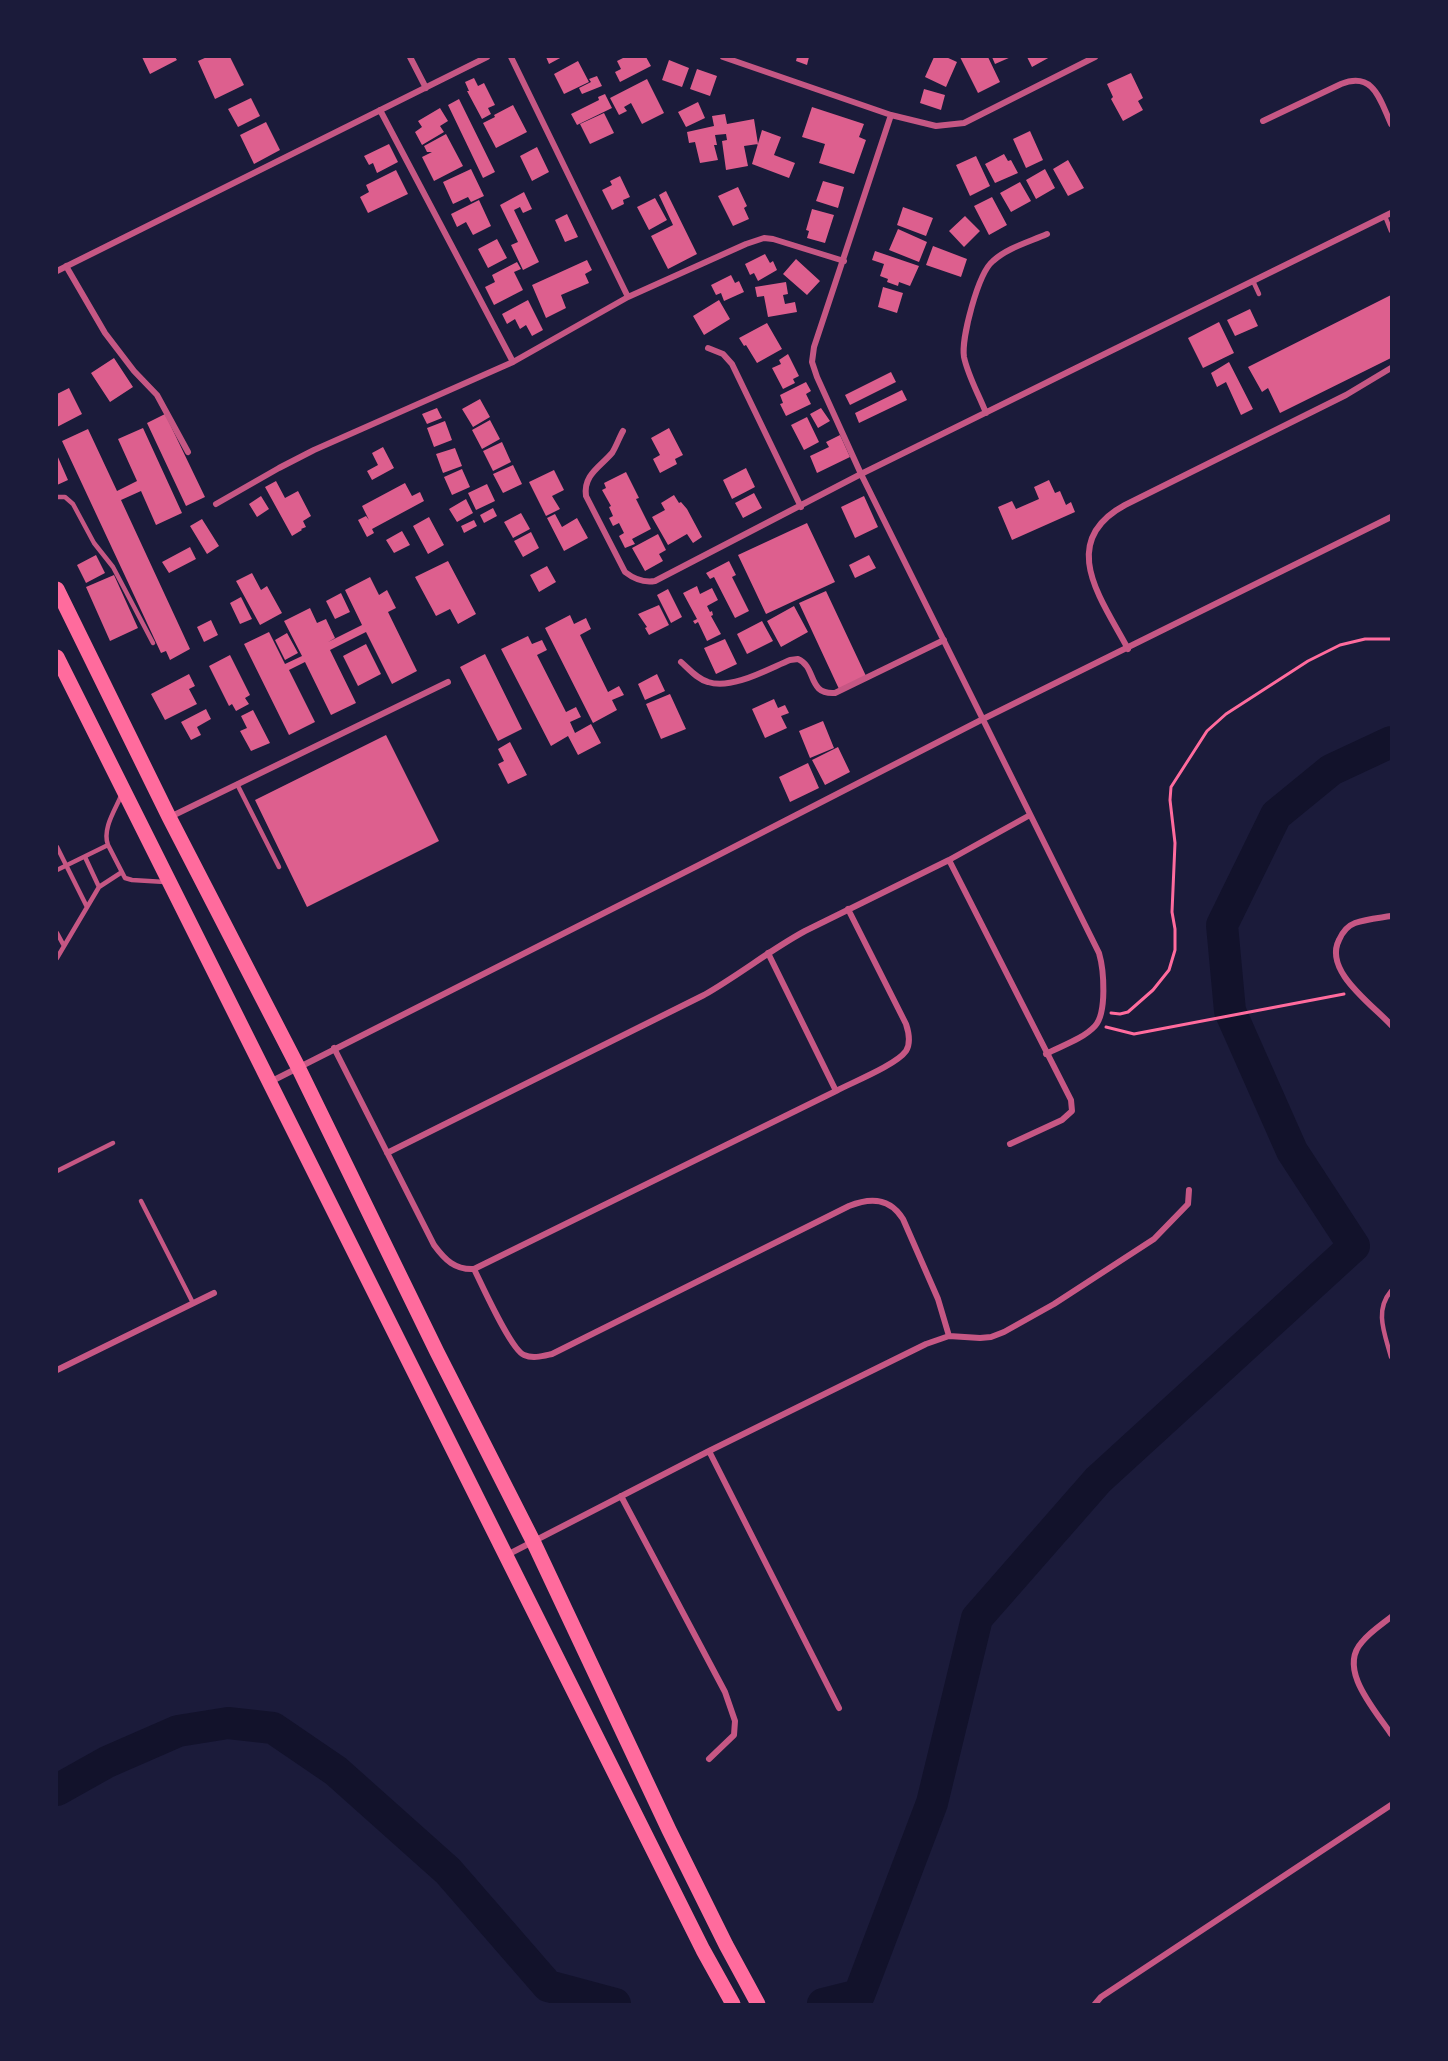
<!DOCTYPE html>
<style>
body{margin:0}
#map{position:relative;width:1448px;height:2061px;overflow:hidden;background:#1b1b3a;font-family:"DM Sans",sans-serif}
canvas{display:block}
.frame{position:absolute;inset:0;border:58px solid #1b1b3a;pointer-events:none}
</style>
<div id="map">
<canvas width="1448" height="2061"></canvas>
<div class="frame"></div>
</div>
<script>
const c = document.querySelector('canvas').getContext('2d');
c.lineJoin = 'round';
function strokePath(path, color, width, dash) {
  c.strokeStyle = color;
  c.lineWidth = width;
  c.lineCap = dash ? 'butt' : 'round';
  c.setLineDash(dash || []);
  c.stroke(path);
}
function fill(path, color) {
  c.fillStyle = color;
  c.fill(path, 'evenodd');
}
strokePath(new Path2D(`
 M613,2003v1`), '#12122b', 5);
strokePath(new Path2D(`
 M57,1790l50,-28 71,-31 50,-8 45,5 63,43 112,100 100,115 67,18
 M823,2004l36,-9 73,-192 45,-185 121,-138 256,-234 -62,-95 -62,-140 -8,-86 54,-110 55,-45 60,-28`), '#12122b', 32);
fill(new Path2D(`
 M142,57h33l2,3 -27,14z
 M207,57h23l14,28 -29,14 -17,-38z
 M546,57h16l-13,7z
 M625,57h21l5,9 -31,16 -5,-10 6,-3 -4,-8z
 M797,57h12l-2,8 -11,-4z
 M934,57h12l11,5 -11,25 -21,-10z
 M960,57h28l12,25 -22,11z
 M992,57h19l-16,7z
 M1027,57h23l-18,10z
 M669,60l20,8 -7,19 -20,-7z
 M578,61l11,21 -25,12 -10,-20z
 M697,69l20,7 -7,20 -20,-7z
 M1131,73l12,25 -5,3 5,9 -20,11 -12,-22 2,-2 -6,-13z
 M597,76l5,10 -20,8 -3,-6 12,-6 -2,-3z
 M474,78l4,8 6,-3 11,22 -7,3 3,6 -9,5 -15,-28h2l-4,-9z
 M647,79l17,34 -22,11 -11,-21 -7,4 3,4 -8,4 -9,-17z
 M924,89l21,6 -4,15 -21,-7z
 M605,94l7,14 -35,17 -6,-11 28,-14 -1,-3z
 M251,98l9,18 -22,11 -10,-18z
 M459,99l36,73 -12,6 -35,-73z
 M698,102l7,16 -19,9 -8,-15z
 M513,105l14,27 -31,16 -13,-25 12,-6 -1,-2z
 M812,107l52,17 -5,13 7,3 -12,34 -35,-11 6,-19 -23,-7z
 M440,108l8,13 -8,5 4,6 -22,13 -7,-13 7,-5 -4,-6z
 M604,113l10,20 -24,11 -10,-20z
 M725,114l2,10 27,-5 4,25 -14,2 4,20 -22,4 -4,-29 5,-1 -1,-6 -11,1 2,10h-3l4,15 -18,3 -5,-21 -6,1 -2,-11 27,-6 -2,-10z
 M266,122l14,28 -26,14 -14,-29z
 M762,130l19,7 -7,18 21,8 -6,15 -37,-14z
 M1030,131l13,29 -17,8 -13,-29z
 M446,134l17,32 -29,15 -12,-24 10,-5h-5l-3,-6z
 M389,144l9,18 -21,11 -4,-10 -4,2 -5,-9z
 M537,147l12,25 -17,9 -12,-25z
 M1004,154l4,7 3,-1 7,13 -23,10 -10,-19z
 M976,156l14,30 -20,10 -14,-31z
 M1068,160l16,28 -16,8 -15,-27z
 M471,169l13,27 -13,6 -3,-5 -15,7 -10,-22z
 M1045,169l10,19 -19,11 -10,-19z
 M396,170l12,24 -40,19 -8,-16 9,-5 -3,-7z
 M620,176l10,21 -7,3 1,4 -12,6 -10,-20 10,-5 -2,-4z
 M823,181l21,6 -6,21 -22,-7z
 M1020,182l11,19 -20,11 -11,-19z
 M738,187l9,19 -3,2 5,11 -16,7 -15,-30z
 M666,191l31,63 -29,15 -17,-33 22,-11 -14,-30z
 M524,192l8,17 -9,4 -3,-6 -6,3 25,52 -16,8 -12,-25 7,-3 -18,-37z
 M992,197l15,28 -18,10 -15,-29z
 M655,198l12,22 -18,10 -12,-23z
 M479,200l12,26 -18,9 -7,-13 -9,5 -6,-13z
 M903,207l30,11 -7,18 -29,-11z
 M812,209l22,6 -9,28 -18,-5 2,-7 -3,-1z
 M567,214l11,23 -13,5 -10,-22z
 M965,216l15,15 -16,16 -15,-16z
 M898,229l29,13 -8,20 -30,-12z
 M497,239l10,19 -19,10 -10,-19z
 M933,246l34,13 -6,18 -35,-12z
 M875,251l44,15 -9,20 -11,-4 -1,4 -11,-4 1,-3 -8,-3 4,-12 -12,-4z
 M765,254l5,9 3,-2 4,9 -19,11 -4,-8 -4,2 -5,-11z
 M796,259l24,22 -13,14 -24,-21z
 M587,260l5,10 -7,4 4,9 -28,12 5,13 -20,10 -14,-33z
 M517,262l4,7 -7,3 9,18 -29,15 -9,-18 10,-5 -3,-7z
 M731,275l4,8 4,-2 5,11 -20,9 -3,-8 -5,2 -5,-10z
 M786,282l2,12 -5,1 2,9 10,-2 2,10 -29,5 -4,-21 -7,1 -2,-10z
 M883,287l20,6 -6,20 -19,-6z
 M1391,295v63l-111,55 -12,-25 -6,4 -14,-25z
 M528,300l15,30 -11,6 -6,-11 -6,4 -5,-10 -8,5 -5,-10z
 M719,300l11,19 -26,16 -11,-19z
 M1250,309l8,17 -23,10 -8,-16z
 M1219,322l15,31 -31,15 -15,-30z
 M767,323l15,26 -25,14 -11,-18 -2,1 -5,-8z
 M788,354l11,22 -6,3 2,4 -12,6 -11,-21 9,-4 -2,-4z
 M114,358l19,29 -23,15 -19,-29z
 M1229,362l24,47 -12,6 -15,-33 -9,5 -6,-14z
 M891,372l5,10 -46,23 -5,-10z
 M806,382l5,9 -5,3 5,10 -25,12 -6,-12 3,-1 -3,-8z
 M69,388l13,26 -25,13v-33z
 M902,390l5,10 -48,23 -4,-10z
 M480,399l10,18 -17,10 -11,-18z
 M437,408l5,10 -15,6 -5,-10z
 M821,408l9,13 -12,7 -8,-14z
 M165,414l40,83 -19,9 -39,-83z
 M807,417l12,25 -15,8 -13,-25z
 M490,420l10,19 -18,10 -10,-19z
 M445,421l7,19 -18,7 -7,-19z
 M143,428l39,85 -26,12 -15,-34 -20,9 69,149 -20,11 -4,-9 -5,2 -99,-212 26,-12 29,62 20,-10 -19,-42z
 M669,428l14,27 -8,4 2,5 -17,9 -7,-14 7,-4 -9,-17z
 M840,435l10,22 -33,16 -7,-17 19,-9 -3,-5z
 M502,442l9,20 -18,9 -10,-20z
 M383,447l11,21 -22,12 -5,-9 11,-6 -6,-12z
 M455,448l7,18 -19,7 -7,-19z
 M57,455l11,25 -11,5z
 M513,465l9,19 -19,9 -10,-19z
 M746,468l9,19 -23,12 -9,-19z
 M462,469l8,18 -18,8 -8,-18z
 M554,470l10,20 -12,6 8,13 -14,7 -17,-34z
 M626,472l13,26 -3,1 15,30 -19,10 3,5 -10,4 -6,-12 5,-3 -5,-10 -6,3 -4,-8 4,-2 -4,-9 2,-1 -9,-16 4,-2 -2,-5z
 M1049,480l6,13 5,-2 6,14 5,-3 4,10 -63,28 -14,-33 14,-6 4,8 23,-10 -5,-12z
 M276,481l9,17 13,-7 13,25 -8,5 3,6 -5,2 1,1 -10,6 -27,-49z
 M405,483l7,13 8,-4 4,9 -52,28 2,4 -7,4 -9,-17 8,-4 3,4 -7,-14z
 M487,484l8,17 -19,9 -8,-17z
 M754,493l8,15 -19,10 -8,-15z
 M674,495l5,8 2,-1 6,7 15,28 -9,6 -6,-9 -19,11 -16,-28 13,-7 -4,-7z
 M261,496l8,13 -12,8 -8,-13z
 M864,496l14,31 -23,11 -14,-31z
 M466,499l7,14 -16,9 -8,-13z
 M493,508l4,8 -13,7 -4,-8z
 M521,513l9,16 -17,9 -9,-16z
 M555,514l7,13 15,-9 11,20 -24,13 -17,-33z
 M429,517l15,28 -16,9 -15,-28z
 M202,519l17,27 -12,8 -17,-28z
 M474,520l3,6 -13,7 -3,-7z
 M807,523l28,59 -69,32 -28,-59z
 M402,531l8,14 -16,8 -8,-13z
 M531,532l8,16 -16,9 -9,-16z
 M658,534l8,16 -7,4 4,7 -18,10 -13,-23z
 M190,547l6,12 -27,14 -7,-11z
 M96,555l9,18 -19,10 -9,-18z
 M869,555l7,13 -21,10 -6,-13z
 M448,561l28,53 -18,10 -8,-15 -14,7 -21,-39z
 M729,561l7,14 -4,2 17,34 -14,7 -21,-41 -4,2 -4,-6z
 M547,566l9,16 -17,10 -9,-17z
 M252,573l9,17 6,-4 15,27 -22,12 -24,-44z
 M114,575l24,53 -28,13 -24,-54z
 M370,577l9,18 8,-5 9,18 -8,4 29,59 -25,13 -26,-52 -36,18 26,53 -25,12 -26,-53 -16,8 26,52 -26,13 -45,-91 25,-12 16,32 17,-8 -18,-35 26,-13 7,15 9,-4 9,19 -7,4 34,-17 -17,-35z
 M697,586l3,8 12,-6 6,12 -11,6 3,6 2,-1 1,4 -2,1 10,18 -14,7 -9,-19 -3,2 -2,-3 4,-2 -14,-26z
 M668,589l14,28 -11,6 -14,-28z
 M826,591l40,85 -27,13 -40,-86z
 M341,593l9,19 -15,7 -9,-18z
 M241,597l11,22 -12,5 -10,-21z
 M659,605l10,20 -20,10 -4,-7 2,-1 -9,-13z
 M794,606l14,26 -27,15 -14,-26z
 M570,615l4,9 12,-6 5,11 -11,6 28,57 11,-6 5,9 -12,5 5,10 -24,13 -48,-95z
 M211,620l7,15 -14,7 -7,-15z
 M762,621l11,20 -26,13 -10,-20z
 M287,633l11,20 -13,7 -10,-20z
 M528,636l4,8 10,-4 5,10 -10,5 29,57 10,-5 5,10 -11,5 5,11 16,-9 10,19 -23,12 -10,-19 -17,10 -50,-97z
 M725,639l12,25 -21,10 -12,-26z
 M366,644l15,30 -23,12 -15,-30z
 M485,654l37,75 -24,12 -38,-74z
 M230,655l20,40 -5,3 4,6 -13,7 -4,-7 -3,2 -20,-40z
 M189,674l6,12 -6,3 8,15 -32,16 -14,-26z
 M657,674l8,17 -20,9 -7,-16z
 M670,694l16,35 -25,10 -15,-35z
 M774,699l4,9 7,-3 4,8 -8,3 6,12 -22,10 -13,-29z
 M206,709l5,10 -14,8 4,8 -10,5 -10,-18z
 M253,710l17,33 -19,8 -11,-20 7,-3 -6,-12z
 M823,721l11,27 -24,10 -11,-27z
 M386,735l53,106 -132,66 -52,-107z
 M510,742l17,33 -19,9 -10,-20 6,-3 -6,-12z
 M838,747l12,25 -25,13 -13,-25z
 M808,763l11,25 -29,14 -11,-25z`), '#dd5f8e');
strokePath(new Path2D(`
 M1111,1013l9,1 8,-2 25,-22 16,-20 6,-20v-21l-3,-17 3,-69 -5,-43 1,-13 36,-56 19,-17 82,-53 32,-16 25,-6h26
 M1106,1027l28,7 210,-40`), '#ff6b9d', 3);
strokePath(new Path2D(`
 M1385,216l6,15
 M1253,281l6,13
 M57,497h8l8,7 21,39 19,24 40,76
 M237,784l42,83
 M121,796c-6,14 -19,33 -13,49l17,33 7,2 33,2
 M57,847l30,60
 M85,857l14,30
 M57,870l51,-25
 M57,933l7,13
 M57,958l42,-71 23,-15
 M57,1171l56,-28
 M141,1201l52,102
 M1391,1291c-17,20 -6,43 0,66`), '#c65784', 4.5);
strokePath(new Path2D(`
 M410,57l16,31
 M511,57l117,240
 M723,57l168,58 45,11 28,-3 131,-66
 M380,110l133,252
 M891,115l-77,232 -2,15 5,15 44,97 238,479c5,17 8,60 -4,73 -12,13 -34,20 -49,28
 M1263,121l78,-37c33,-13 39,16 50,40
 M66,266l39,67 29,38 23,24 31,57
 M57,271l430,-214
 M708,348l15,6 9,10 69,143
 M986,413c-7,-18 -18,-37 -22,-56 -3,-18 14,-84 29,-96 14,-13 36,-19 54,-27
 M623,431c-4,7 -7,16 -11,22 -12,14 -29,22 -26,43l39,76c9,7 18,11 30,9l206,-107 530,-261
 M216,504l63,-36 35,-18 199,-88 115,-65 118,-53 18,-6 9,1 71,22
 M1128,649c-26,-49 -72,-107 -3,-144l221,-110 45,-27
 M681,662c8,7 16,17 27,20 24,8 60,-13 82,-22l8,-1c19,8 9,36 37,34l109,-53
 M170,817l278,-135
 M949,860l122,240 1,11 -10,9 -52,24
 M1391,916c-12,2 -25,3 -36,7 -8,3 -13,10 -16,17 -16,31 34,65 52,85
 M768,953l68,138
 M334,1048l100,197c11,15 21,25 40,24 8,16 37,81 50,86 9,4 19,1 28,-1l297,-148c22,-9 41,-8 54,13l35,80 11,37
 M270,1082l427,-216 286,-147 408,-202
 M387,1153l317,-158c35,-20 66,-45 101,-64l144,-71 81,-45
 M474,1269l362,-178c17,-9 60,-26 70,-40 5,-8 3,-18 0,-27l-58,-115
 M57,1370l157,-77
 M709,1451l130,257
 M621,1496l104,196 10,29 -1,14 -25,24
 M507,1555l202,-104 217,-107 23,-8 31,2 11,-1 13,-5 50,-28 100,-65 34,-35 1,-14
 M1391,1617c-10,8 -21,15 -29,25 -25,27 13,68 29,92
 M1095,2004l6,-7 290,-192`), '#c65784', 6);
strokePath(new Path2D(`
 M57,589l112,228 129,250 139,285 96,189 136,289 57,115 32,59
 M57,657l646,1293 30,54`), '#ff6b9d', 15);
</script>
